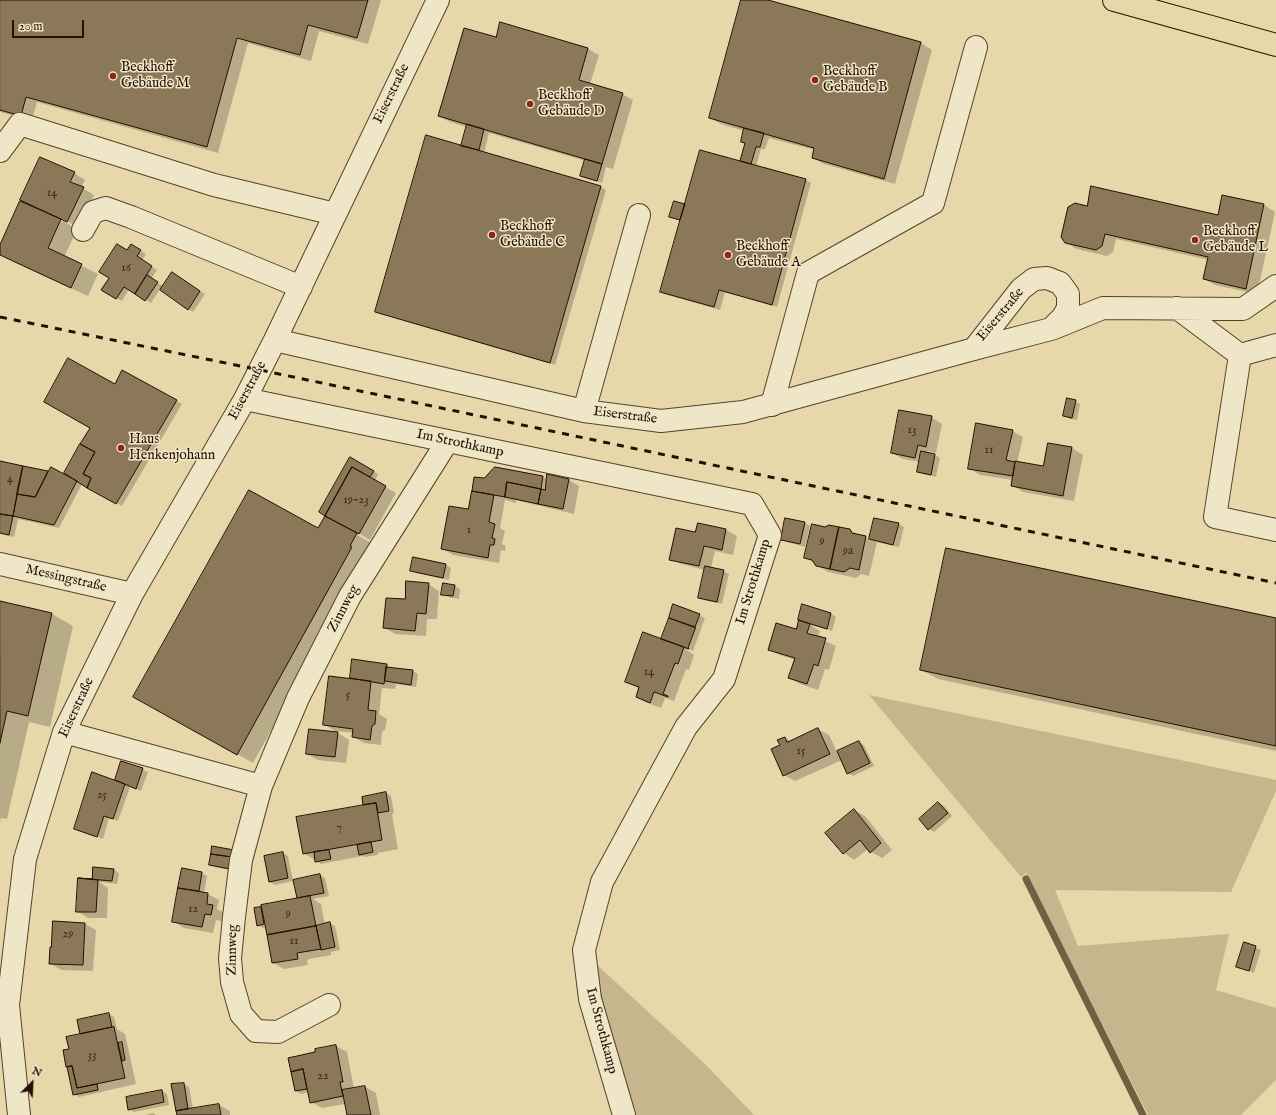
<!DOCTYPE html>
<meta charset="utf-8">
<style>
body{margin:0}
#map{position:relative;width:1276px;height:1115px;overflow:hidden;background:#e7d8aa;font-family:"IM FELL English",serif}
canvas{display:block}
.north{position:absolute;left:12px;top:1063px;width:40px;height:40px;-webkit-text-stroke:3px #efe6c8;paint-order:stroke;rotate:24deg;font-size:11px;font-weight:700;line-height:16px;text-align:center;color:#251001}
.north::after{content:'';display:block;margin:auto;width:14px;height:18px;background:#251001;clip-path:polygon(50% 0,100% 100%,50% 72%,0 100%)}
.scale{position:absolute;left:12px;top:20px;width:72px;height:18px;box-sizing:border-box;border:2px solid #251001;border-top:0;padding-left:5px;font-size:12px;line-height:14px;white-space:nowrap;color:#251001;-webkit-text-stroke:3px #efe6c8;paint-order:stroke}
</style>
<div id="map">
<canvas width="1276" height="1115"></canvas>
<div class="north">N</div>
<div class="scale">20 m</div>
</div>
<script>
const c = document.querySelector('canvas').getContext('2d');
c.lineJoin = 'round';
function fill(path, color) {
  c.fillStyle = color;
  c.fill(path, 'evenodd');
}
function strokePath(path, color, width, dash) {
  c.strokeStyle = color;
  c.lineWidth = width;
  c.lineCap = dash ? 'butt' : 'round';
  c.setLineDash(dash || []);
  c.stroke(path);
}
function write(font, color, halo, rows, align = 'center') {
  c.font = font + ' "IM FELL English",serif';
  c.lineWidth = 3;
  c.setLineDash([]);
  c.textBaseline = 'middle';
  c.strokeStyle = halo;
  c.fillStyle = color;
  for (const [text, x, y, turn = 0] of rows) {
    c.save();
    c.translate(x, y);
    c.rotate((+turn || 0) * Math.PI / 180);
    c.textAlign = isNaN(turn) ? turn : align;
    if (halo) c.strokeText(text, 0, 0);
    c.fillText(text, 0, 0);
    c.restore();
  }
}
fill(new Path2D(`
 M869,695l407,85v11l-45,101 -176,-2 23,56 151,-12 -13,56 60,18v72l-35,35h-93l-122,-242 -5,4z
 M596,964l109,100 49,51h-122l-33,-113z`), '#c6b68d');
fill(new Path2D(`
 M0,0h381l-13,44 -49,-13 -8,30 -63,-18 -30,110 -181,-51 -5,19 -32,-9z
 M742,0h23l156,43 11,7 -37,134 -71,-20 -11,-6 2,-8 -46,-12 -4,11h-4l-5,17 50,14 5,3 -34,124 -52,-15 -5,18 -53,-15 -6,-3 20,-71 -11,-4 70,-55 5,-18 -3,-2 2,-11 -23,-7 -11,-6z
 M501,23l87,26 11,6 -9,29 32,10 11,6 -20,69 -7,-2 -4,16 -15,-4 -5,-3 4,-15 -97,-28 -5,20 117,34 5,3 -51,175 -174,-51 -5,-3 86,-164 5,-20 -17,-5 -11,-6 57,-78z
 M74,173l11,7 -4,7 13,8 -15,33 -7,-3v-1l-41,-20v3l36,16 10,7 -13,27 34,17 -10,22 -74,-34 -14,-8v-7l22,-47z
 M1223,196l41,9 11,7 -18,82 -42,-9 -11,-6 5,-19 -93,-21 -3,13 -6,4 -30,-7 -11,-6 22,-36 130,9z
 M131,245l15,9 -4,6 15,10 -6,9 12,7 15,-10 27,18 -12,18 -33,-23 -9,14 -22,-14 -7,12 -20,-11z
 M123,371l59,33 -60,102 -40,-22 -23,44 -41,-9 -4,18 -14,-3v-73l64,14z
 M1075,401l5,3 -3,16 -7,-1 -5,-3z
 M931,417l11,7 -6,29 -8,-2v2l7,2 5,3 -4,19 -13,-3 -5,-3 2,-9 -17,-3 -11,-6z
 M1012,431l11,6 -6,26 27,5 4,-24 24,4 11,7 -9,46 -51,-9 -11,-7 1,-5 -33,-5 -11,-7z
 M350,459l28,15 -3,7 21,12 -26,47 -12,-7 -1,2 16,9 -5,13 -115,206 -102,-57 168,-177 8,-14z
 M495,468l48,9 5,3h21l10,6 -5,28 -58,-14v3l-11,-3 -5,28 5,3 -3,13 4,2 -1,5 -4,-1 -2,13 -46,-8 -11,-7 27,-38 16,-31z
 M875,519l24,5 5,3 -5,20 -22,-5 -8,34 -8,-2 -5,4 -28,-6 -23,-15 21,-29 23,2 21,10z
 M786,520l19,3 5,3 -5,21 -18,-5 -5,-3z
 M726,530l11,6 -4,19 -18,-4 -4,17 12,3 6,3 -7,30 -18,-4 -5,-3 6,-27 -24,-6 -11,-6 26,-25z
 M414,558l32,7 5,3 -2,12 -33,-7 -5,-3z
 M428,584l11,7 -2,28h-10l-1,17 -31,-2 -10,-6 21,-28z
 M444,584l11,2 5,3 -1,10 -11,-2 -6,-3z
 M0,602l52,12 21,12 -23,101 -21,-5 -22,97 -6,-1 -1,5z
 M674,606l31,12 -12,33 -5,-2 -1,1 7,5 -5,15 -3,-1 -12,32 -9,-3 -4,10 -13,-5 -11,-6 3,-8 -14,-7 35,-42z
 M803,606l28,8 5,3 -4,14 -22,-6 10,6 -2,7 18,8 -7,24 -4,-1 -7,21 -18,-6 -10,-6 5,-18 -15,-5 -11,-6 28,-19z
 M1276,619v132l-338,-72 -17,-9z
 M353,660l34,5 7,4 19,2 5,3 -2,13 -20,-3 -1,5 -13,-1 -3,26 8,5 -2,11 -3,2 -1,13 -17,-2 -11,-6 1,-4 -19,-2 -11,-7 27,-45z
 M818,729l11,6 8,17 22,-10 5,3 10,21 -21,10 -5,-3 -6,-13 -47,21 -11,-6 -3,-29 4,-8 5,3z
 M338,733l11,7 -3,23 -28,-3 -11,-6z
 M121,762l27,10 -7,19 -11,-4 -12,34 -9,-3 -6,21 -28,-11 40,-46z
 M386,793l5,3 3,17 -2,1 6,35 -20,4v2l-13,2 -3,-1 -41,8 -17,-11 60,-47 -1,-9z
 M939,803l5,3 8,10 -18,16 -5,-3 -9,-9z
 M854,810l11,6 27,34 -10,8 -11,-6 -3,-3 -14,11 -10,-7z
 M213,848l22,23 -20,-4 -5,-3z
 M283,853l5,3 5,25 -18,4 -5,-3z
 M94,868l20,2 5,3 -2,11 -18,-2 9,6 -1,30h-19l-11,-7 16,-30z
 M183,869l19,4 5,3 -3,17 4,1 11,6 -2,9 6,3 -1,9 -6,-1 -3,13 -29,-5 -11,-7z
 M320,875l5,3 4,18 -16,3 8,5 4,21 5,-2 5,3 5,24 -9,2v3l-22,4 -2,1 1,5 -24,4 -11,-6 -7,-36 -3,1 -5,-3 3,-17 2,1 37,-10 -2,-1 -3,-18zM261,921l5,3v2l-6,-3z
 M85,924l11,6 -3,41 -32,-1 -11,-7z
 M1245,943l16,7 -7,23 -11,-4z
 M109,1014l5,3 3,12 8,5 11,50 -57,13 -5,-3 -7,-27 3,-17 13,-16 -2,-1z
 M336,1046l11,6 7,37 11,-2 11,6 4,22h-32l-3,-11 -23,4 -11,-6 -2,-10 -8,2 -5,-3 -7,-33z
 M183,1084l6,3 4,22 26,-4 11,6v4h-52l-2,-4z
 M162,1091l5,3 2,11 -35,7 -5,-3z
 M153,1113l3,2h-11z`), '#0003');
strokePath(new Path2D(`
 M1026,879l117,236`), '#725f44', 7);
const building = new Path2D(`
 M0,0h368l-11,38 -49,-13 -8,30 -63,-17 -30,109 -181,-50 -5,19 -21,-6z
 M741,0h27l153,42 -37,137 -72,-21 2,-10 -105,-30z
 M500,22l88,26 -9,32 44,13 -21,71 -164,-48 26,-88 32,9z
 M467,124l17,5 -5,21 -18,-4z
 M744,128l20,5 -4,14h-4l-5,17 -11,-3 5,-18 -4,-1z
 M426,135l175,51 -51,177 -175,-51z
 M700,150l106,29 -34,126 -53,-15 -5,17 -54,-15z
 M40,157l35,15 -5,10 14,5 -17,35 -47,-22z
 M585,159l17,5 -5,17 -17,-5z
 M1091,186l127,29 4,-20 42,9 -18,85 -43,-10 5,-22 -103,-23 -3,12 -6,4 -31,-7 -4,-6 7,-30 7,-4 12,3z
 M20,201l41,18 -13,29 34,16 -11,24 -71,-33v-10z
 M674,201l11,3 -5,16 -11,-3z
 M117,244l10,6 4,-6 10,6 -4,6 15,10 -17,28 -11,-7 -8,12 -15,-9 8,-12 -10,-6z
 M172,272l28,19 -12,19 -28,-20z
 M147,275l11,7 -13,19 -10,-7z
 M68,358l47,26 7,-14 55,30 -61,104 -29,-16 4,-10 -8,-4 12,-22 -15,-8 10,-16 -46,-26z
 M1067,398l9,2 -4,18 -9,-2z
 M899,410l33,6 -6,31 -8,-2 -3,13 -24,-5z
 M976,423l37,7 -7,30 9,2 -2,14 -45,-7z
 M1048,443l24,4 -9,49 -52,-10 4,-25 28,5z
 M80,444l15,8 -12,22 8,4 -4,10 -23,-15z
 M921,451l14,3 -4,21 -14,-3z
 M350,457l24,14 -4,6 -18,-10 -27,49 -6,-4z
 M0,461l23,5 -10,50 -13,-2z
 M23,466l25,5 -13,26 -18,-3z
 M51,467l26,14 -23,44 -41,-9 4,-22 18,3z
 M352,467l34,19 -27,48 -34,-18z
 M495,467l48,9 -2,13 -34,-7 -2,15 -33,-6 2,-14 10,1z
 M547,474l22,5 -6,30 -25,-5 3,-15 4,1z
 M507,482l34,7 -3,15 -33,-7z
 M249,490l69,38 7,-12 32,17 -7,13 2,1 -115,208 -104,-58z
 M472,491l22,4 -5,27 6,2 -3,14 3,1 -1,6h-4l-2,13 -47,-9 8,-43 19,3z
 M0,514l13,2 -4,19 -9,-2z
 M785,518l20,4 -5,22 -19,-4z
 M874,518l25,5 -6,22 -24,-6z
 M698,523l28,6 -4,21 -18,-4 -5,20 -30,-6 7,-32 19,4z
 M812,524l13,3 4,-2 10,2 -9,42 -14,-3 -4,-6 -8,-2z
 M839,527l11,2 2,4 14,3 -7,34 -9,-2 -6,4 -14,-3z
 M946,548l330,70v128l-356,-76z
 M413,557l33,7 -3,14 -33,-7z
 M705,566l19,4 -7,32 -19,-4z
 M406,581l23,2 -3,31 -9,-1 -2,18 -32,-3 3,-30 19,1z
 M443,583l12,2 -2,11 -12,-1z
 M0,601l52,12 -24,103 -21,-5 -7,32z
 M673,604l27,10 -5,13 -26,-9z
 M802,604l29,9 -4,16 -29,-9z
 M669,618l27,10 -1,1 -7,19 1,1 -28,-10z
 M799,620l11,4 -3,9 2,1 17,4 -8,28 -4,-2 -7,20 -19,-6 7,-20 -27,-8 8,-27 20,6z
 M643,632l41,15 -6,17 -3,-1 -12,31 5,2v1l-14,-5 -4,11 -14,-6 3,-10 -14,-5z
 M352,659l35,5 -3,20 -34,-6z
 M386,667l27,3 -2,15 -26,-4z
 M329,676l42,5 -3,29 8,1 -1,13 -3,2 -2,14 -18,-3 1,-8 -30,-4z
 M818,728l12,26 -47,22 -12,-27 9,-4 -3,-5 8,-3 2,5z
 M309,729l29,3 -3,25 -29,-3z
 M859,741l11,22 -23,11 -10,-23z
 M121,761l22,7 -7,21 -21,-9z
 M92,772l33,12 -12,35 -9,-3 -7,21 -23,-8z
 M386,792l3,19 -11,2 -2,-10 -13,2 -1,-8z
 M938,802l10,11 -20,17 -9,-11z
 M376,803l6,37 -79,14 -7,-37z
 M854,809l27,34 -11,10 -10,-13 -17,14 -18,-21z
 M371,842l2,10 -14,3 -2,-10z
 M212,846l22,4 -2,7 -21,-3z
 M329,850l2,9 -16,3 -1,-10z
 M283,852l5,26 -19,4 -5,-26z
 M211,854l21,3 -2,12 -21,-4z
 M93,867l21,2 -2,12 -34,-3 14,1z
 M182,868l20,4 -3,19 -21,-3z
 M320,874l4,19 -27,5 -4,-18z
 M78,878l20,2 -2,32h-20z
 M178,888l30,5 -1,11 6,1 -2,10 -6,-1 -3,13 -30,-5z
 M310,896l6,30 -49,9 -6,-30z
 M261,907l3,17 -7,2 -3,-18z
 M53,921l32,2 -2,42 -34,-1 1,-17h1z
 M330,922l5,25 -14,3 -5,-24z
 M316,926l5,23 -24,4 1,6 -26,4 -5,-28z
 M1244,942l12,4 -7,25 -13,-4z
 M109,1013l3,14 -32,7 -3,-14z
 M114,1027l11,51 -48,10 -5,-22 -6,1 -3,-17 6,-1 -3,-12z
 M122,1042l3,18 -3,1 -4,-18z
 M336,1045l7,37h-3l3,14 -33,7 -7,-34 -12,3 -3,-14 27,-6v-3z
 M72,1066l5,22 20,-4 1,6 -25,5 -6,-28z
 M303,1069l4,20 -12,2 -4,-19z
 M184,1083l4,26 -12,2 -5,-27z
 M365,1086l6,29h-24l-5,-25z
 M162,1090l2,12 -36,8 -2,-13z
 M219,1104l2,11h-44l-1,-4z`);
fill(building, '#8a7859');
strokePath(building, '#251001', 1);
const minor = new Path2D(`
 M0,151l20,-27 194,61 121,29
 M83,230l10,-18 13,-4 25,9 170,70
 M1177,308l63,47
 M1054,328l49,-20 140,1 33,-23
 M275,340l309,71 77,10 82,-9 231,-63 77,-20 12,-12 5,-9v-14l-8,-11 -13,-5 -13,1 -13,10 -47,60
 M1240,355l-25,162 61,13
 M1240,355l36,-10
 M245,399l507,105 18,31 -46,144 -38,48 -84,155 -18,68 6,49 34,116
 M772,405l36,-132 125,-70 43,-156
 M584,411l55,-196
 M0,564l132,30
 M64,732l197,54
 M329,1005l-51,27 -22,-1 -15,-17 -9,-32 -2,-24 4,-41 7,-57 20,-74 37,-88 52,-102 97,-154
 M19,1115l-11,-110 17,-146 39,-127 68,-138 113,-195 30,-59 163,-340`);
const major = new Path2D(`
 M1114,0l162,45`);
strokePath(minor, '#56422b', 24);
strokePath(major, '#251001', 24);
strokePath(minor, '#efe6c8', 22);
strokePath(major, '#e7d8aa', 22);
strokePath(new Path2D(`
 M0,317l260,53 1016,213`), '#251001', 3, [7, 7]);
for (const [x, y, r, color] of [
 [113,76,4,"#8f2418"],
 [815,80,4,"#8f2418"],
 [530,104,4,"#8f2418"],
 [492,235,4,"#8f2418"],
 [1195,240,4,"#8f2418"],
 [728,255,4,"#8f2418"],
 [121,448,4,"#8f2418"]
]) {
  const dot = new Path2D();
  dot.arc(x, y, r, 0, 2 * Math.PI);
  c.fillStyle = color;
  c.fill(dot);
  strokePath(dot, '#efe6c8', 1.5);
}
write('12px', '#3e2a17', null, [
 ["14",52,194],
 ["16",126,269],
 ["13",912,431],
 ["11",989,451],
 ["4",10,480],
 ["19-23",356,501],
 ["1",469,531],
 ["9",822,542],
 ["9a",848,552],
 ["14",649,673],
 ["5",348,696],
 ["15",801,752],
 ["25",102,796],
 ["7",339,829],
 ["12",193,910],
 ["9",288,915],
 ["29",68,935],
 ["11",294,942],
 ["33",92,1056],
 ["22",323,1077]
]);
write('14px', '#251001', '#efe6c8', [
 ["Beckhoff",121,68],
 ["Gebäude M",121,84],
 ["Beckhoff",823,72],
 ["Gebäude B",823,88],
 ["Beckhoff",538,96],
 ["Gebäude D",538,112],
 ["Beckhoff",500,227],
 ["Gebäude C",500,243],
 ["Beckhoff",1203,232],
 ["Gebäude L",1203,248],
 ["Beckhoff",736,247],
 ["Gebäude A",736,263],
 ["Haus",129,440],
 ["Henkenjohann",129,456]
], 'left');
write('14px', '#251001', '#efe6c8', [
 ["Eiserstraße",392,94,-64],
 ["Eiserstraße",1001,315,-50],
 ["Eiserstraße",248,391,-62],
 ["Eiserstraße",625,416,7],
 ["Im Strothkamp",460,444,12],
 ["Messingstraße",66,579,13],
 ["Im Strothkamp",754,582,-73],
 ["Zinnweg",344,609,-62],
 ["Eiserstraße",77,708,-65],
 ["Zinnweg",233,950,-89],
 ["Im Strothkamp",601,1031,75]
]);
</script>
